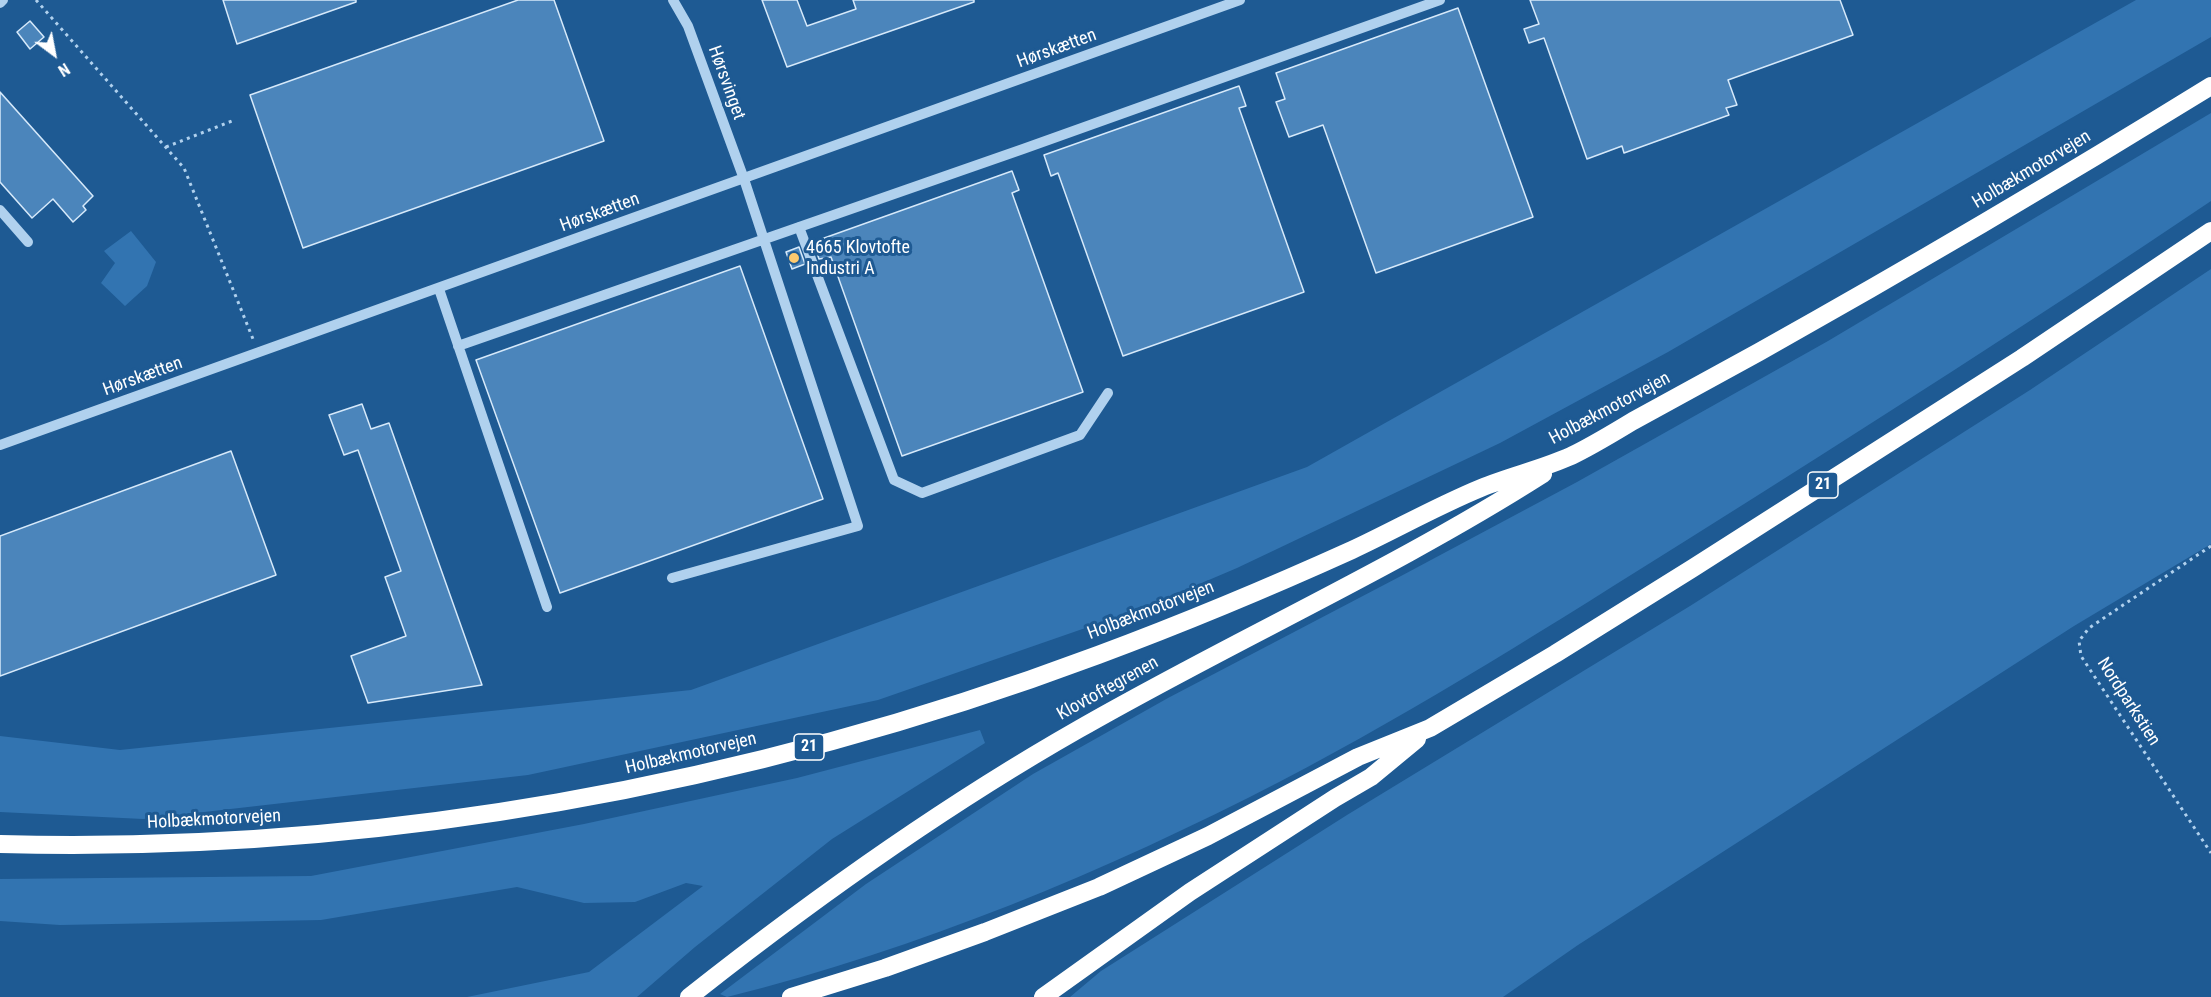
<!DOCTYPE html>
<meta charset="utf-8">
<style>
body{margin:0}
#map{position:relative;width:2211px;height:997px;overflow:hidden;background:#1e5a93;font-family:"Roboto Condensed",sans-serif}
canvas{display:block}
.north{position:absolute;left:24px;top:24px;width:60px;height:60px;-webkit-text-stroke:4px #1e5a93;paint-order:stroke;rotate:148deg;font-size:16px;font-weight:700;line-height:24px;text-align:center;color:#fff}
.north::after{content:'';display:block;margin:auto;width:21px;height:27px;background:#fff;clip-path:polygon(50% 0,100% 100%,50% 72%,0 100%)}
</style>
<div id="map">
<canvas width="2211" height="997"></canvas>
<div class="north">N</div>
</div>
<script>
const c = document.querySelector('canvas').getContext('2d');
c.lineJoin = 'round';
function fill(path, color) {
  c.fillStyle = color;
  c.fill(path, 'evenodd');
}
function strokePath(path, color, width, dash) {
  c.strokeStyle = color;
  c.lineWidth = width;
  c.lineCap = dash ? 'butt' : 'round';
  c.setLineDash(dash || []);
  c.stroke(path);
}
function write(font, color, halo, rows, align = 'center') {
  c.font = font + ' "Roboto Condensed",sans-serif';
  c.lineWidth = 6;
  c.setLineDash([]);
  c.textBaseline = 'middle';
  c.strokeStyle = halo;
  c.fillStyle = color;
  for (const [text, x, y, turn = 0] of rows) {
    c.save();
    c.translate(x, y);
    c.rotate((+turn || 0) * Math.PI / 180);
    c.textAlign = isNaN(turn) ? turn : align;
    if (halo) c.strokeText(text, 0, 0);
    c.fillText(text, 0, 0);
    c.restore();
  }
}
fill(new Path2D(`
 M2136,0h75v37l-543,315 -168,91 -263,125 -94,40 -265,92 -350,75 -385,44 -143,-7v-76l120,14 571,-60 616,-223z
 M2211,113v88c-172,116 -346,227 -521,337 -134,84 -269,170 -409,243 -176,91 -362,168 -554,216l-7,-3 146,-110 167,-110 135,-76 233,-122 176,-94 251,-141z
 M131,231l25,31 -9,24 -22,20 -24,-23 14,-20 -11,-12z
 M2211,269v275l-137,82 -496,319 -75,52h-433l31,-26 246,-156 343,-209 340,-216z
 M980,730l5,13 -153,96 -137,108 -58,50h-170l122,-25 114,-86 -17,-3 -51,19 -51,1 -67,-16 -196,33 -261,5 -60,-4v-42l311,-3 273,-52 213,-46z`), '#3274b1');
const building = new Path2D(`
 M223,0h133v2l-119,42z
 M518,0h36l50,141 -301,107 -53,-153z
 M762,0h35l10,26 49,-17 -3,-9h121v2l-187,65z
 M1530,0h310l13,35 -125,45 9,25 -11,3 3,7 -105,38 -2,-7 -35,13 -43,-121 -15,5 -5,-14 15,-5z
 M1458,8l75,209 -157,56 -53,-148 -34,12 -13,-35 9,-3 -9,-26z
 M30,21l14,16 -14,12 -13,-17z
 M1239,86l7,20 -7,2 65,184 -181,64 -65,-183 -7,3 -7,-21z
 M0,92l93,104 -10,10 3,4 -13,12 -20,-23 -21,19 -32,-36z
 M1012,171l7,19 -7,3 71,199 -181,64 -71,-199 -12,2 -6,-17z
 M799,247l6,17 -13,5 -6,-17z
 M740,266l83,233 -263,94 -84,-233z
 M362,404l9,25 18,-6 93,262 -114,18 -17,-47 55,-20 -21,-59 16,-6 -43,-121 -14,5 -15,-40z
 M231,451l45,124 -276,101v-140z`);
fill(building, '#4b85bb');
strokePath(building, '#d6e9fa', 1.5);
strokePath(new Path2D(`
 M36,0l148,168 69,171
 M166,147l66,-26
 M2211,546l-122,82 -10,13 2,15 130,197`), '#b0d1ee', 3, [3, 4.5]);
strokePath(new Path2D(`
 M0,3l3,-3
 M0,210l28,32
 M799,227l95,253 28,13 158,-58 28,-42
 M439,289l108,318
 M458,346l565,-197 417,-149
 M0,445l1240,-445
 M672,578l186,-52 -114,-347 -56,-153 -15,-26`), '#b0d1ee', 10);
strokePath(new Path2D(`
 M0,844c374,10 748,-58 1098,-189 86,-32 170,-67 254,-105 43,-20 85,-44 129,-62 29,-12 61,-19 90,-32 21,-10 42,-23 62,-35 42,-23 84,-46 126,-69 152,-85 303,-174 452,-266
 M689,997c124,-98 253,-190 390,-268 153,-88 315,-160 464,-255
 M791,997l94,-29 100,-36 114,-45 109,-51 150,-79 72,-29 125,-74 138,-86 329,-210 189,-127
 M1043,997l147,-105 145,-94 36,-21 46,-38`), '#fff', 18);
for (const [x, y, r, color] of [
 [794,258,6,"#fdca6f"]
]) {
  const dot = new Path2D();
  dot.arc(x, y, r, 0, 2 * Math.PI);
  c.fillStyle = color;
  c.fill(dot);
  strokePath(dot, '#1e5a93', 2);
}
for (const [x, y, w] of [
 [1823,485,30],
 [809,747,30]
]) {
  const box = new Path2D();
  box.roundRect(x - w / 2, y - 13, w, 26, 4.5);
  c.fillStyle = '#1e5a93';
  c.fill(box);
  strokePath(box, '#fff', 1.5);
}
write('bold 16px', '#fff', null, [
 ["21",1823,485],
 ["21",809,747]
]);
write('18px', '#fff', '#1e5a93', [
 ["Hørskætten",1057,49,-20],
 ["Hørsvinget",726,83,70],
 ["Holbækmotorvejen",2032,170,-31],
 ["Hørskætten",600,213,-20],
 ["Hørskætten",143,377,-20],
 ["Holbækmotorvejen",1610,409,-28],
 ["Holbækmotorvejen",1151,611,-21],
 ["Klovtoftegrenen",1108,689,-29],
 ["Nordparkstien",2128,702,57],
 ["Holbækmotorvejen",691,754,-13],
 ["Holbækmotorvejen",214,820,-3]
]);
write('18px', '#fff', '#1e5a93', [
 ["4665 Klovtofte",806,248],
 ["Industri A",806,269]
], 'left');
</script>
